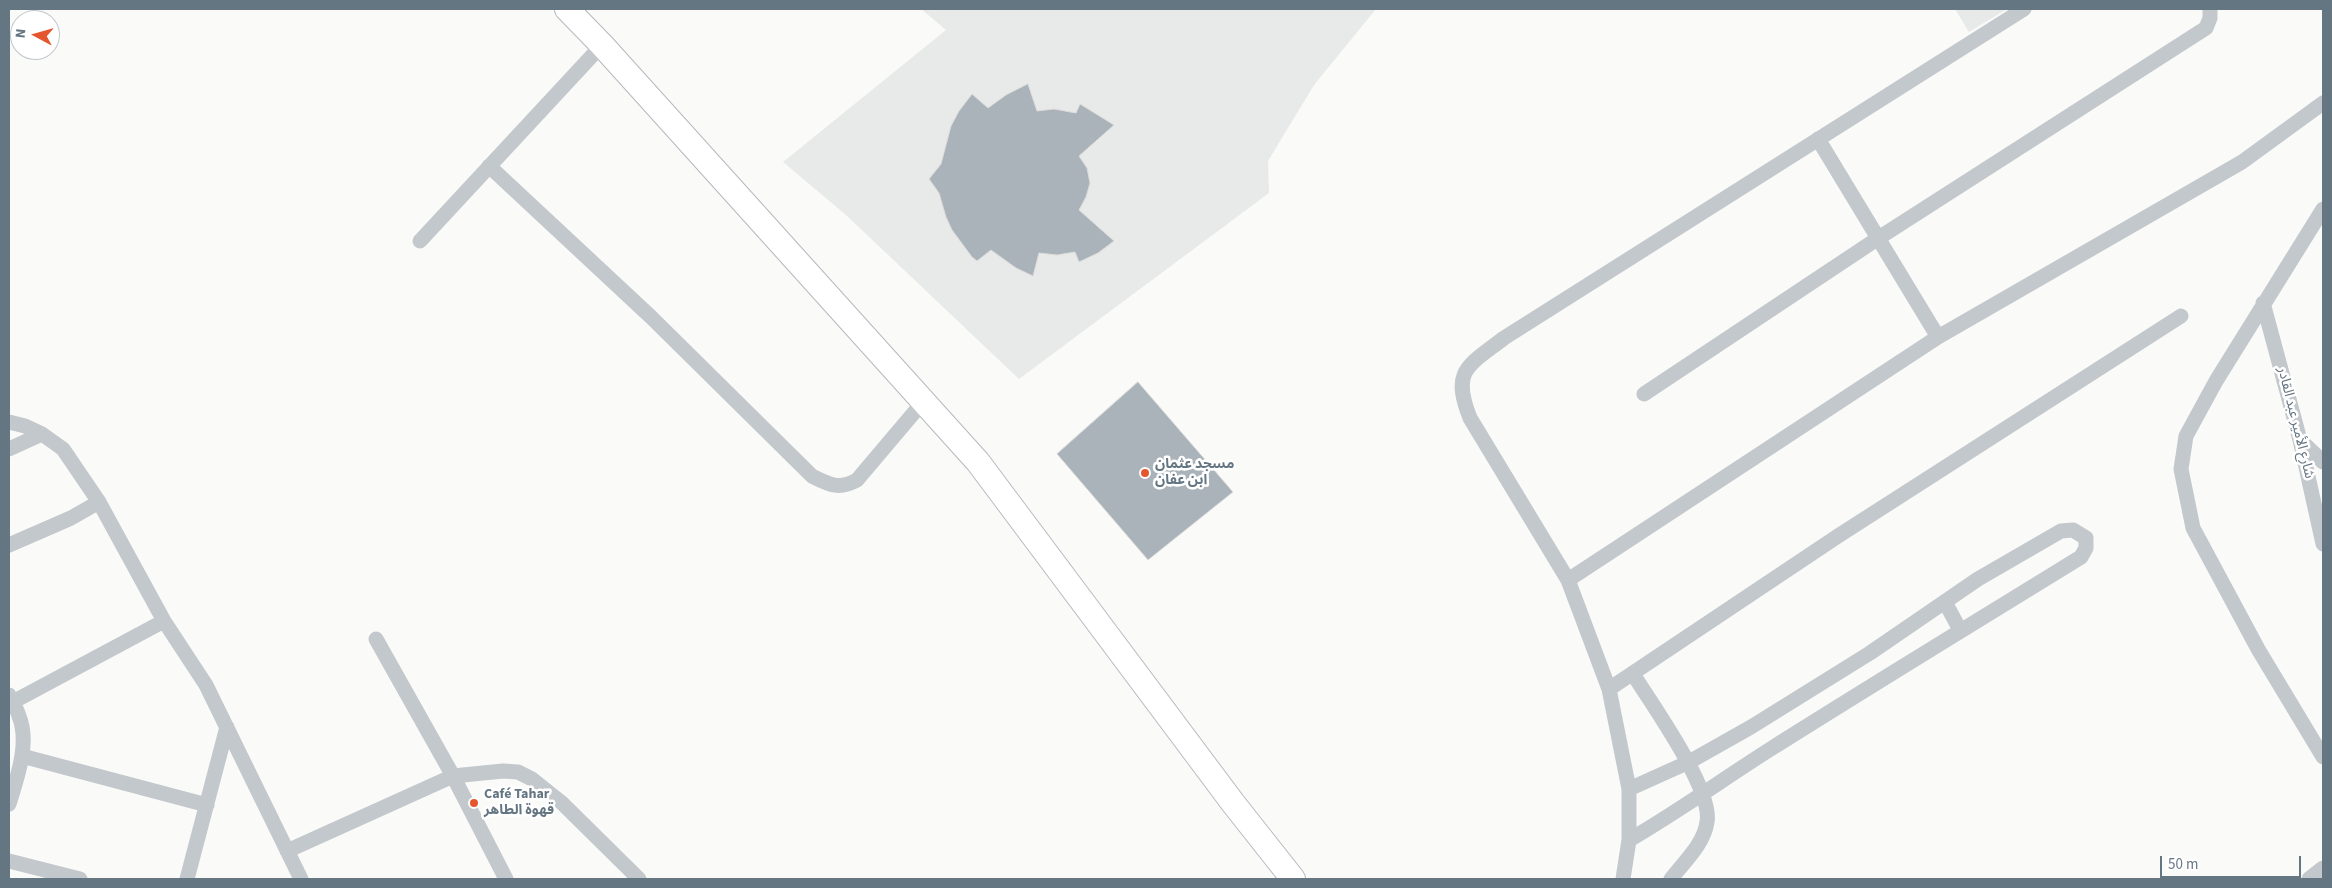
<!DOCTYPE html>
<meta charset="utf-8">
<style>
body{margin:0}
#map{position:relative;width:2332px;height:888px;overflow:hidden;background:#fafaf8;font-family:"Source Sans 3",sans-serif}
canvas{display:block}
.frame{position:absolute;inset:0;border:10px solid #657683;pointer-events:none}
.north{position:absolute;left:10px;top:10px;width:50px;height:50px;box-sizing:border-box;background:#fff;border:1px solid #c1c8cd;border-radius:50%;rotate:276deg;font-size:14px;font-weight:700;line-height:20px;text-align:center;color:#657683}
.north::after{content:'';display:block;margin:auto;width:18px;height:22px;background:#e4572e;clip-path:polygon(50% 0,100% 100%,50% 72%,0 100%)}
.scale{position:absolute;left:2160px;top:856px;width:141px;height:22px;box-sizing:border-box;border:2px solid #657683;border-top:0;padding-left:6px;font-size:15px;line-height:18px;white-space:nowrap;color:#657683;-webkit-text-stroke:4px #fff;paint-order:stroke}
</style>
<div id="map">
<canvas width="2332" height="888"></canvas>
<div class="frame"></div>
<div class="north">N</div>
<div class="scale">50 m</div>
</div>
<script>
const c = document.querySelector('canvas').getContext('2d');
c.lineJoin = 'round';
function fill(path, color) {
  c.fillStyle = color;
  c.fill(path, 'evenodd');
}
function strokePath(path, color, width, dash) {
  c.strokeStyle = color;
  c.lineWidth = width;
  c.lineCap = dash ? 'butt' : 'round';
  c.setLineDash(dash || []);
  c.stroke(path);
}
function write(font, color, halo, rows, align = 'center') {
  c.font = font + ' "Source Sans 3","Noto Sans Arabic",sans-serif';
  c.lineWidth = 5;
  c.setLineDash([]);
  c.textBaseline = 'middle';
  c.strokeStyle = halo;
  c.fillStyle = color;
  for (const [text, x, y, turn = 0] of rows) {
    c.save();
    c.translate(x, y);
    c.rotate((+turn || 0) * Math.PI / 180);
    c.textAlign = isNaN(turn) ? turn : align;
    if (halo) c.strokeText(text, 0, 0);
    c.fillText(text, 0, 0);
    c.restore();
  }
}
fill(new Path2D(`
 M921,9h455l-62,76 -46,76 1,32 -250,186 -173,-164 -63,-53 163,-132z
 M1955,9h52l-38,23z`), '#e8e9e9');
const building = new Path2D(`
 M1028,84l9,27 17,-2 22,4 4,-9 34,21 -35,31 8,12 3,15 -4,14 -7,13 35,31 -16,12 -19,9 -4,-10 -18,3 -18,-2 -6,23 -17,-8 -25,-18 -14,11 -5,-4 -20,-27 -6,-13 -7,-24 -10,-14 12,-15 10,-38 8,-15 13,-17 16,14 18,-13z
 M1138,382l95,110 -85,68 -91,-106z`);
fill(building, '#aab3b9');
strokePath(building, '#dcdcda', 1);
const primary = new Path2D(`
 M567,9l35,36 376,417 255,341 60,76`);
strokePath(primary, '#b5babe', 26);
strokePath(new Path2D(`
 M1818,139l120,198
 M489,166l162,151 161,159c18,9 27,14 45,4l66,-78
 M2323,209l-107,172 -30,55 -5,33 12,59 65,121 65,108
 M420,241l182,-196
 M2263,303l37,137 23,104
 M1644,394l233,-155 329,-211 4,-10v-9
 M9,422l16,4 17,8 21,15 36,53 65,119 42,64 95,194
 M2300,440l23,22
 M9,449l33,-15
 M9,545l62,-27 28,-16
 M1568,580l370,-243 304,-175 81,-59
 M1945,602l15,28
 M376,639l77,137 53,103
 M1633,674c18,29 80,115 74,148 -3,22 -23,40 -36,57
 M1609,689l229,-153 343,-220
 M9,695c3,7 8,14 10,21 11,27 -2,62 -10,88
 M9,704l155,-83
 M22,756l185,49
 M1629,840c48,-28 93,-60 140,-90 103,-65 208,-129 312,-193l5,-9v-10l-13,-8 -12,1 -83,48 -108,74 -119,74 -62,35 -60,27
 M287,851l166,-75 50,-5 15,1 14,7 30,24 77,76
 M9,861l71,18
 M187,879l40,-152
 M1623,879l6,-39v-51l-20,-100 -41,-109 -98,-162c-19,-48 -2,-52 34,-80l520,-329
 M2309,879l14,-11`), '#c3c8cc', 15);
strokePath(primary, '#fff', 24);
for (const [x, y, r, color] of [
 [1145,473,5,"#e4572e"],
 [474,803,5,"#e4572e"]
]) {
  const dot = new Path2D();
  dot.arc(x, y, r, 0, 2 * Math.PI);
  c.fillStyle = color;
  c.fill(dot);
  strokePath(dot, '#fff', 2);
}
write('14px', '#657683', '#fff', [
 ["شارع الأمير عبد القادر",2295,423,76]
]);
write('bold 14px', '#657683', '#fff', [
 ["مسجد عثمان",1155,465],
 ["ابن عفان",1155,481],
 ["Café Tahar",484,795],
 ["قهوة الطاهر",484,811]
], 'left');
</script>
